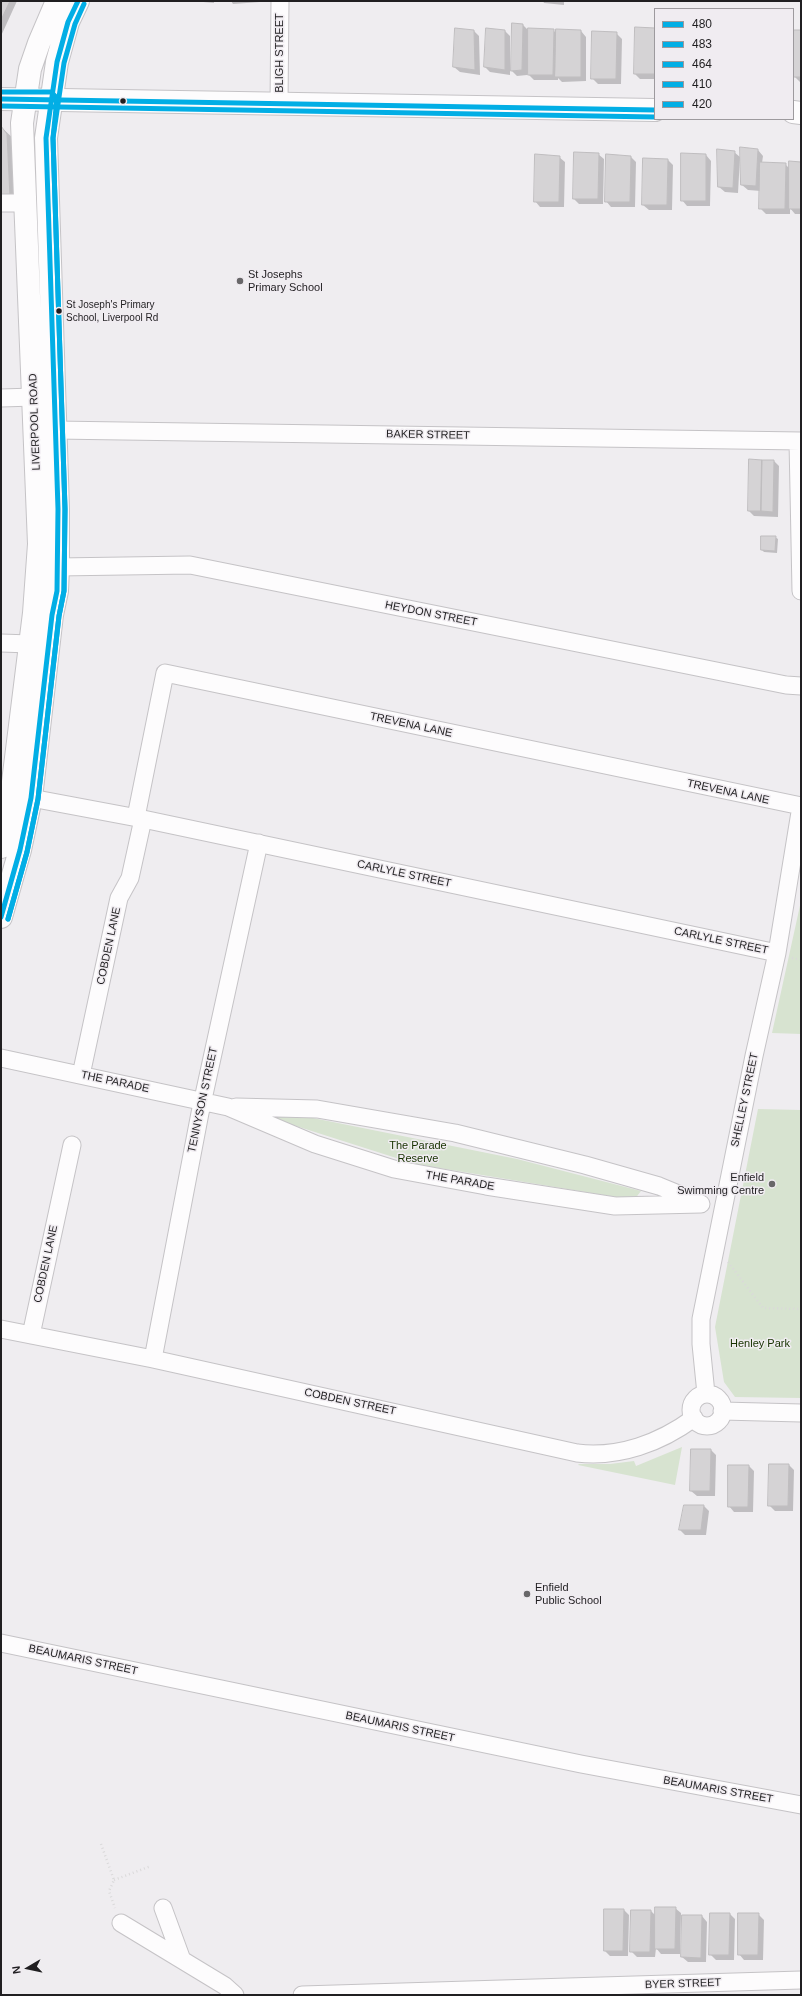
<!DOCTYPE html>
<style>
body{margin:0}
#map{position:relative;width:802px;height:1996px;overflow:hidden;background:#efedf0;font-family:Helvetica,sans-serif}
canvas{display:block}
.frame{position:absolute;inset:0;border:2px solid #201f21;pointer-events:none}
.legend{position:absolute;left:654px;top:8px;width:140px;height:112px;box-sizing:border-box;background:#f0ecf1;border:1px solid #9d9a9e;margin:0;padding:5px 7px;list-style:none;font-size:12px;color:#201f21}
.legend li{display:flex;align-items:center;gap:8px;height:20px}
.legend b{width:20px;border:1px solid #9d9a9e}
.north{position:absolute;left:8px;top:1948px;width:40px;height:40px;-webkit-text-stroke:3px #f0ecf1;paint-order:stroke;rotate:261deg;font-size:11px;font-weight:700;line-height:16px;text-align:center;color:#201f21}
.north::after{content:'';display:block;margin:auto;width:14px;height:18px;background:#201f21;clip-path:polygon(50% 0,100% 100%,50% 72%,0 100%)}
</style>
<div id="map">
<canvas width="802" height="1996"></canvas>
<div class="frame"></div>
<ul class="legend">
<li><b style="height:5px;background:#02aee5"></b>480</li>
<li><b style="height:5px;background:#02aee5"></b>483</li>
<li><b style="height:5px;background:#02aee5"></b>464</li>
<li><b style="height:5px;background:#02aee5"></b>410</li>
<li><b style="height:5px;background:#02aee5"></b>420</li>
</ul>
<div class="north">N</div>
</div>
<script>
const c = document.querySelector('canvas').getContext('2d');
c.lineJoin = 'round';
function fill(path, color) {
  c.fillStyle = color;
  c.fill(path, 'evenodd');
}
function strokePath(path, color, width, dash) {
  c.strokeStyle = color;
  c.lineWidth = width;
  c.lineCap = dash ? 'butt' : 'round';
  c.setLineDash(dash || []);
  c.stroke(path);
}
function write(font, color, halo, rows, align = 'center') {
  c.font = font + ' Helvetica,sans-serif';
  c.lineWidth = 3;
  c.setLineDash([]);
  c.textBaseline = 'middle';
  c.strokeStyle = halo;
  c.fillStyle = color;
  for (const [text, x, y, turn = 0] of rows) {
    c.save();
    c.translate(x, y);
    c.rotate((+turn || 0) * Math.PI / 180);
    c.textAlign = isNaN(turn) ? turn : align;
    if (halo) c.strokeText(text, 0, 0);
    c.fillText(text, 0, 0);
    c.restore();
  }
}
fill(new Path2D(`
 M801,901v133l-29,-1z
 M758,1109l43,1v288l-66,-1 -11,-15 -9,-55z
 M276,1116l32,1 209,42 124,32 -7,9 -219,-36 -144,-46z
 M682,1447l-7,38 -97,-20 1,-1h31l24,-3 2,5z`), '#d7e3d0');
fill(new Path2D(`
 M1,1h16l-16,35z
 M192,1h22v2z
 M231,1h43l-41,3z
 M543,1h21v4l-20,-2z
 M523,25l6,6 24,-1 4,4 24,-3 5,6v44l-24,1 -4,-4v2h-24l-7,-7v2l-10,1 -6,-6z
 M655,29v50h-15l-5,-5z
 M474,31l5,5 1,39 -20,-3 -6,-5z
 M505,31l5,5v39l-20,-3 -5,-5z
 M801,31v51h-1l-6,-6 -1,3v-47l2,2z
 M616,33l6,6 -1,45h-23l-6,-6z
 M1,127l13,12 6,68 -19,1z
 M758,150l5,6 -1,7 23,1 5,5 11,-6v51h-6l-5,-6v6h-24l-5,-5v-18l-13,-1 -6,-5z
 M734,152l6,5 -2,36 -13,-1 -6,-5z
 M598,154l6,5 -1,45h-24l-5,-5z
 M706,155l5,6 -1,45h-23l-5,-6z
 M630,156l6,6 -1,45h-24l-5,-6z
 M559,157l6,5 -1,45h-24l-5,-6z
 M668,160l5,5 -1,45h-23l-6,-5z
 M774,461l5,5 -1,51 -24,-1 -5,-5z
 M762,537h13l3,2 -1,14 -13,-1 -2,-2z
 M711,1450l5,5 -1,41h-18l-6,-5z
 M789,1465l5,5 -1,41h-18l-6,-6z
 M749,1466l5,5 -1,41h-19l-5,-6z
 M685,1506h19l5,5 -3,24h-21l-5,-5z
 M675,1908l6,5 -1,41h-19l-5,-6 -1,9h-18l-6,-6 20,-40 5,5z
 M605,1910h19l5,5 -1,41h-18l-5,-5z
 M711,1914h19l5,5 -1,41h-18l-6,-6z
 M758,1914l6,6 -1,40h-19l-5,-6z
 M702,1916l5,6 -1,40h-18l-6,-5z`), '#0003');
const building = new Path2D(`
 M1,1h9l-9,19z
 M512,23l11,1 -1,46 -11,1z
 M635,27l20,1v46h-21z
 M455,28l19,2 1,40 -22,-3z
 M486,28l19,2v40l-21,-3z
 M528,28l26,1 -1,46h-25z
 M556,29l25,1v47h-26z
 M794,30h7v47h-8z
 M592,31l25,1 -1,47h-25z
 M1,126l6,8 3,63h-9z
 M740,147l18,2 -2,37 -15,-1z
 M717,149l18,2 -2,37 -15,-1z
 M574,152l25,1 -1,46h-25z
 M681,153l25,1v47h-25z
 M535,154l25,2 -1,46h-25z
 M606,154l25,2 -1,46h-25z
 M643,158l25,1 -1,46h-25z
 M789,161l12,1v47h-12z
 M760,162l26,1 -1,46h-26z
 M749,459l13,1 -1,51h-13z
 M762,460h12l-1,52 -12,-1z
 M761,536h15l-1,15 -14,-1z
 M691,1449h20l-1,42h-20z
 M769,1464h20l-1,42h-20z
 M728,1465h21l-1,42h-20z
 M684,1505h20l-3,25h-22z
 M655,1907h21l-1,42h-20z
 M604,1909h20l-1,42h-19z
 M631,1910h20l-1,42h-20z
 M710,1913h20l-1,42h-20z
 M738,1913h21l-1,42h-20z
 M682,1915h20l-1,43 -20,-1z`);
fill(building, '#d5d3d5');
strokePath(building, '#bfbdbf', 1);
const minor = new Path2D(`
 M279,104l1,-103
 M1,203h23
 M1,398l33,-1
 M55,430l746,11
 M798,441l3,150
 M58,567l132,-2 596,120 15,1
 M1,643l29,1
 M31,798l112,21 634,134
 M136,817l29,-144 636,133
 M1,1058l227,49 87,37 79,25 92,17 129,20 86,-2
 M81,1075l38,-177 11,-20 13,-59
 M236,1107l81,2 138,24 130,32 74,21 39,16
 M1,1329l152,30 424,94c42,5 83,-10 117,-35
 M31,1335l41,-190
 M153,1359l47,-246 59,-270
 M706,1394l-5,-50v-25l53,-263 23,-103 24,-147
 M691 1410a16 16 0 1 1 32 0a16 16 0 1 1-32 0Z
 M722,1411l79,2
 M1,1643l580,121 220,41
 M163,1908l19,52
 M121,1923l104,63 10,9
 M302,1995l499,-15`);
const major = new Path2D(`
 M1,99l654,11
 M793,112l8,1`);
const highway = new Path2D(`
 M1,847l8,-33 25,-201 5,-69 -17,-421 8,-54 9,-26 18,-42
 M1,917l19,-67 11,-52 21,-183 5,-24 1,-24v-58l-12,-371 11,-76 11,-40 10,-21`);
strokePath(minor, '#c5c3c6', 19);
strokePath(major, '#c5c3c6', 24);
strokePath(highway, '#c5c3c6', 24);
strokePath(new Path2D(`
 M792,958l9,2
 M728,1262l35,46 38,1
 M101,1844l13,36 -5,11 6,17
 M114,1880l37,-14`), '#dad9da', 2.5, [1, 3]);
strokePath(minor, '#fdfcfd', 17);
strokePath(major, '#fdfcfd', 22);
strokePath(highway, '#fdfcfd', 22);
strokePath(new Path2D(`
 M1,917l19,-67 11,-52 21,-183 5,-24 1,-82 -12,-371 11,-76 11,-40 10,-21`), '#02aee5', 5);
strokePath(new Path2D(`
 M8,919l19,-67 11,-53 21,-183 5,-25 1,-82 -12,-371 11,-75 11,-39 9,-20`), '#02aee5', 5);
strokePath(new Path2D(`
 M1,92h50l6,6 -4,40 12,371 -1,82 -5,25 -21,183 -11,53 -19,67`), '#02aee5', 5);
strokePath(new Path2D(`
 M1,99l654,11`), '#02aee5', 5);
strokePath(new Path2D(`
 M1,106l654,11`), '#02aee5', 5);
for (const [x, y, r, color] of [
 [123,101,3.5,"#201f21"],
 [240,281,4,"#686769"],
 [59,311,3.5,"#201f21"],
 [772,1184,4,"#686769"],
 [527,1594,4,"#686769"]
]) {
  const dot = new Path2D();
  dot.arc(x, y, r, 0, 2 * Math.PI);
  c.fillStyle = color;
  c.fill(dot);
  strokePath(dot, '#f0ecf1', 1.5);
}
write('10px', '#201f21', '#f0ecf1', [
 ["St Joseph's Primary",66,305],
 ["School, Liverpool Rd",66,318]
], 'left');
write('11px', '#201f21', '#f0ecf1', [
 ["BLIGH STREET",280,53,-90],
 ["LIVERPOOL ROAD",35,422,-92],
 ["BAKER STREET",428,435,1],
 ["HEYDON STREET",431,614,11],
 ["TREVENA LANE",411,725,12],
 ["TREVENA LANE",728,792,12],
 ["CARLYLE STREET",404,874,12],
 ["CARLYLE STREET",721,941,12],
 ["COBDEN LANE",109,946,-78],
 ["THE PARADE",115,1082,12],
 ["TENNYSON STREET",203,1100,-78],
 ["SHELLEY STREET",745,1100,-78],
 ["THE PARADE",460,1181,10],
 ["COBDEN LANE",46,1264,-78],
 ["COBDEN STREET",350,1402,12],
 ["BEAUMARIS STREET",83,1660,12],
 ["BEAUMARIS STREET",400,1727,12],
 ["BEAUMARIS STREET",718,1790,10],
 ["BYER STREET",683,1984,-2]
]);
write('11px', '#201f21', '#f0ecf1', [
 ["St Josephs",248,275],
 ["Primary School",248,288],
 ["Enfield",764,1178,"right"],
 ["Swimming Centre",764,1191,"right"],
 ["Enfield",535,1588],
 ["Public School",535,1601]
], 'left');
write('11px', '#173200', '#f0ecf1', [
 ["The Parade",418,1146],
 ["Reserve",418,1159],
 ["Henley Park",760,1344]
]);
</script>
